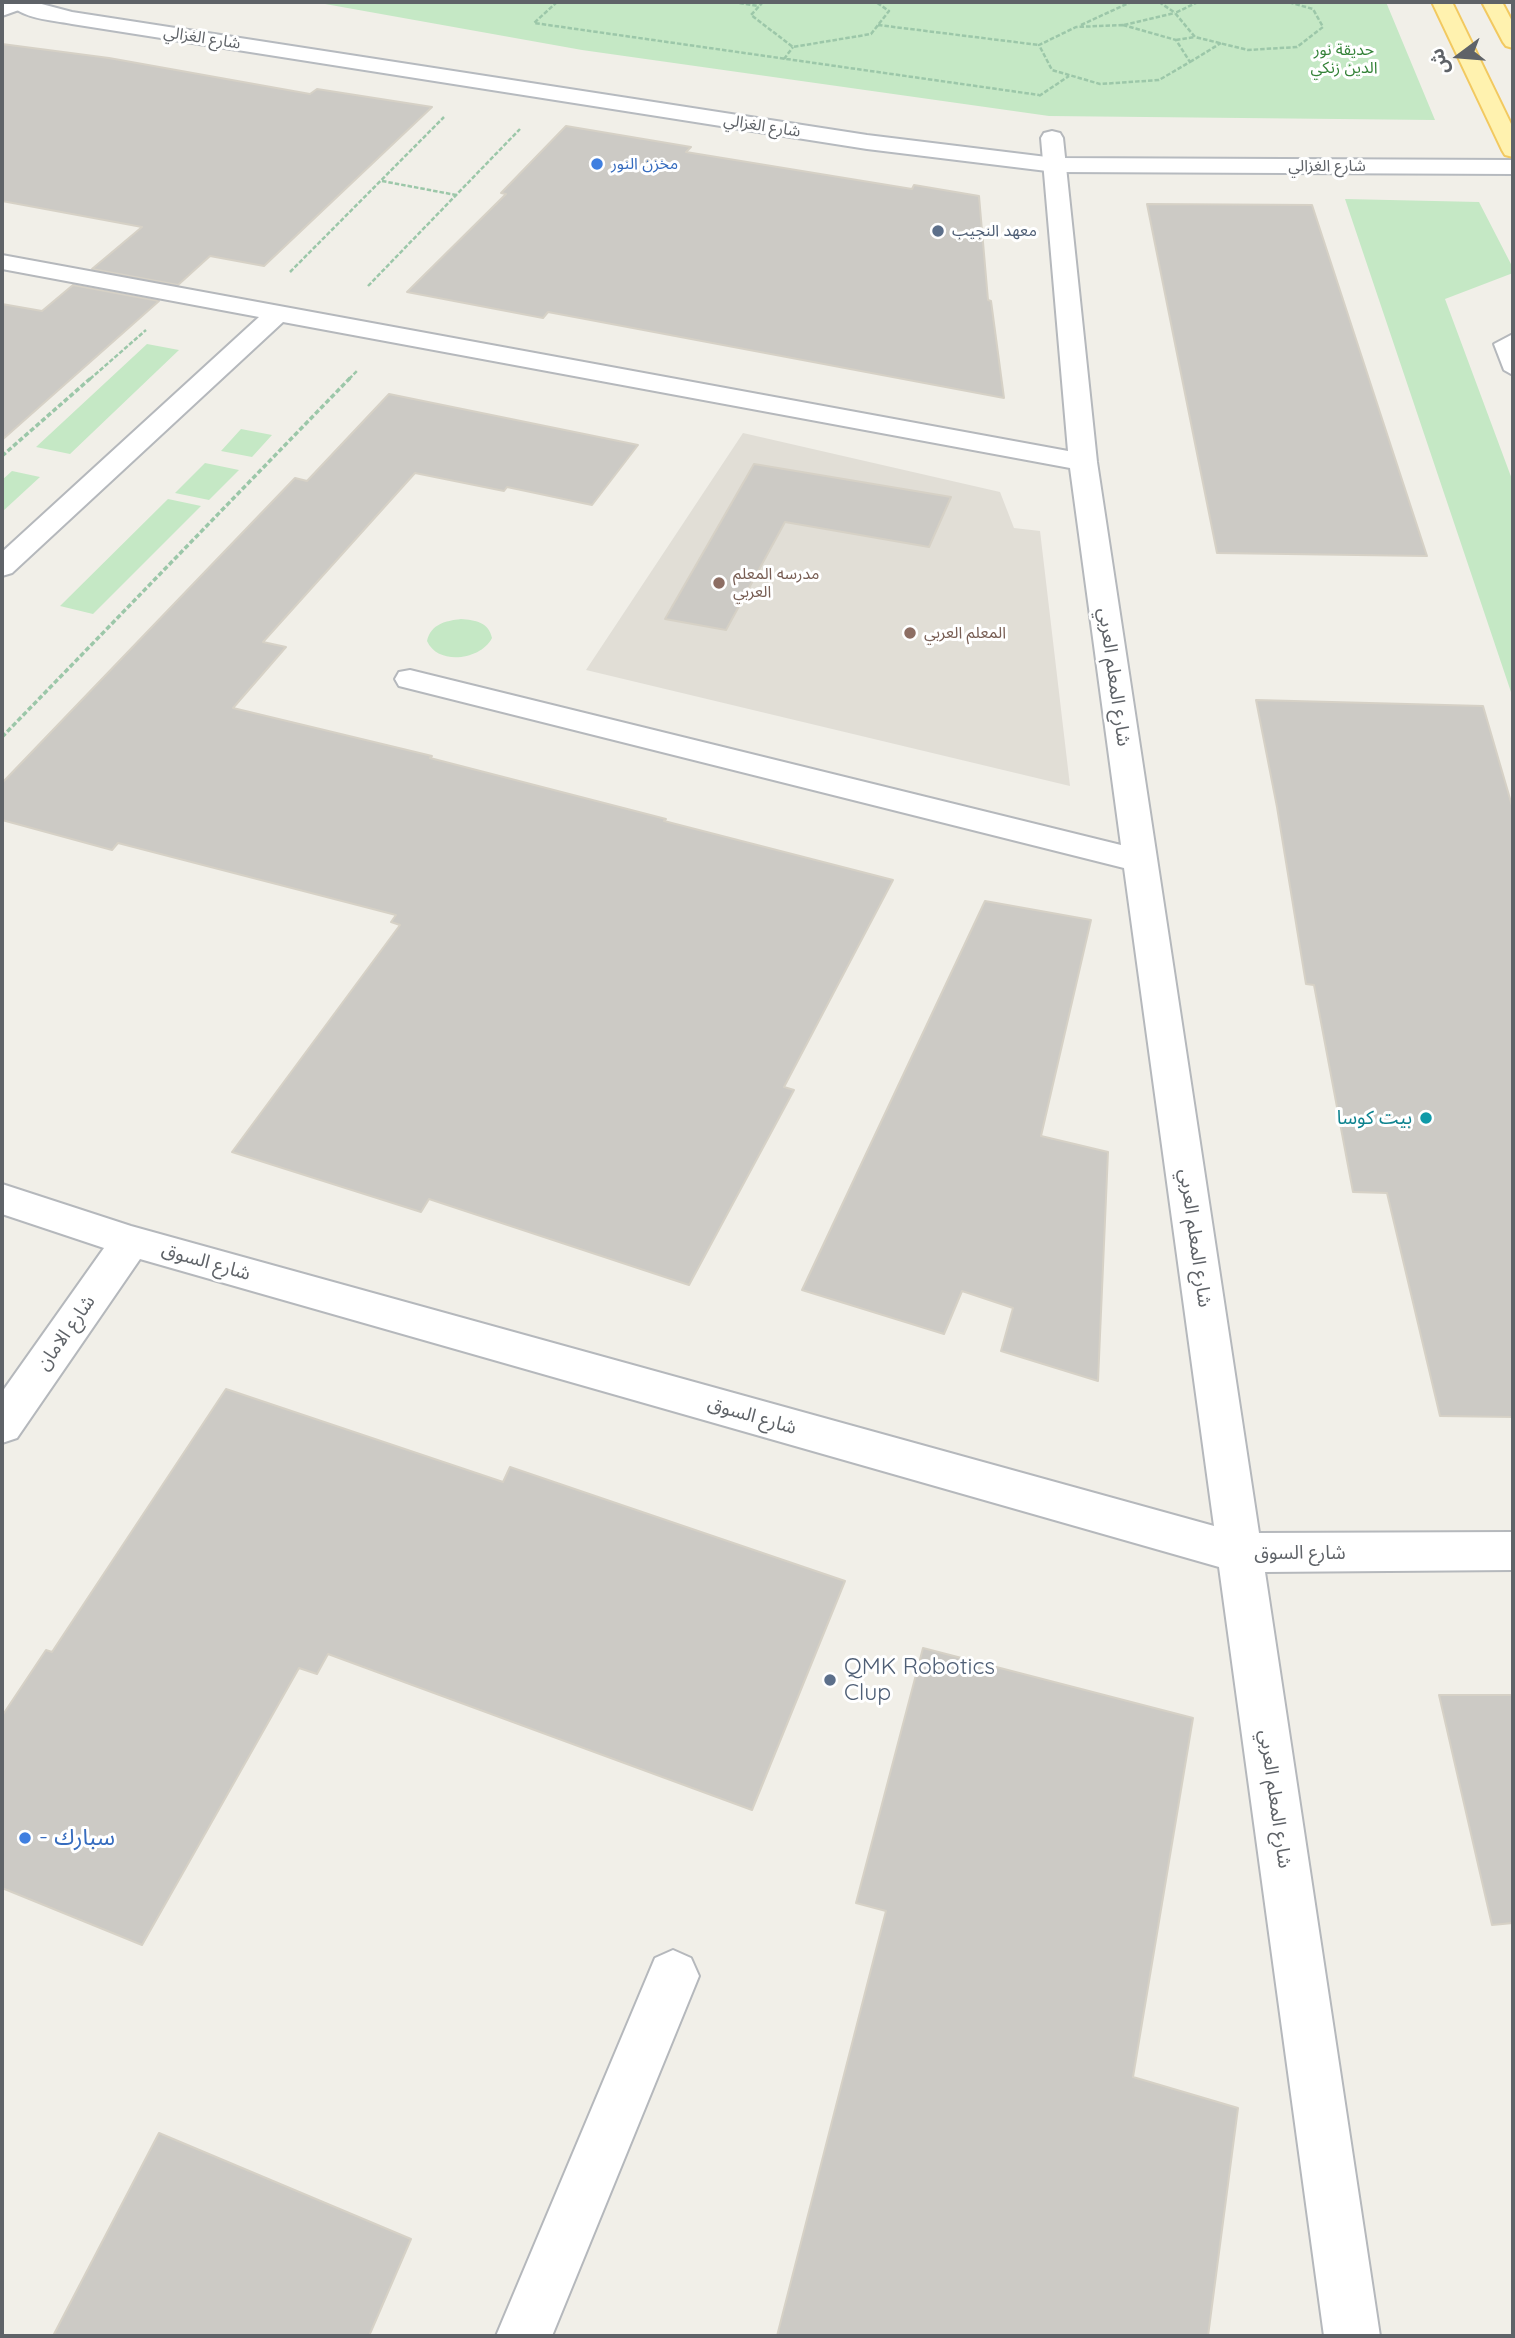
<!DOCTYPE html>
<meta charset="utf-8">
<style>
body{margin:0}
#map{position:relative;width:1515px;height:2338px;overflow:hidden;background:#f1efe8;font-family:Quicksand,"Noto Sans Arabic",sans-serif}
canvas{display:block}
.frame{position:absolute;inset:0;border:4px solid #5f6368;pointer-events:none}
.north{position:absolute;left:1424px;top:21px;width:70px;height:70px;-webkit-text-stroke:5px #fff;paint-order:stroke;rotate:254deg;font-size:19px;font-weight:700;line-height:28px;text-align:center;color:#5f6368}
.north::after{content:'';display:block;margin:auto;width:24px;height:32px;background:#5f6368;clip-path:polygon(50% 0,100% 100%,50% 72%,0 100%)}
</style>
<div id="map">
<canvas width="1515" height="2338"></canvas>
<div class="frame"></div>
<div class="north">ش</div>
</div>
<script>
const c = document.querySelector('canvas').getContext('2d');
c.lineJoin = 'round';
function fill(path, color) {
  c.fillStyle = color;
  c.fill(path, 'evenodd');
}
function strokePath(path, color, width, dash) {
  c.strokeStyle = color;
  c.lineWidth = width;
  c.lineCap = dash ? 'butt' : 'round';
  c.setLineDash(dash || []);
  c.stroke(path);
}
function write(font, color, halo, rows, align = 'center') {
  c.font = font + ' Quicksand,"Noto Sans Arabic",sans-serif';
  c.lineWidth = 6;
  c.setLineDash([]);
  c.textBaseline = 'middle';
  c.strokeStyle = halo;
  c.fillStyle = color;
  for (const [text, x, y, turn = 0] of rows) {
    c.save();
    c.translate(x, y);
    c.rotate((+turn || 0) * Math.PI / 180);
    c.textAlign = isNaN(turn) ? turn : align;
    if (halo) c.strokeText(text, 0, 0);
    c.fillText(text, 0, 0);
    c.restore();
  }
}
fill(new Path2D(`
 M743,433l257,59 14,36 26,3 30,255 -484,-116z`), '#e1ded6');
fill(new Path2D(`
 M314,2h1072l49,118 -386,-4 -467,-66z
 M1345,199l134,3 34,66v5l-68,26 68,183v216z
 M147,344l32,6 -109,104 -34,-7z
 M241,429l31,6 -20,22 -31,-6z
 M205,463l34,7 -30,30 -34,-7z
 M12,471l28,6 -38,35v-32z
 M168,499l33,7 -108,108 -33,-8z
 M461,619c14,1 28,3 31,19 -11,22 -54,28 -65,3 4,-17 18,-20 34,-22z`), '#c5e8c5');
const building = new Path2D(`
 M2,44l107,14 201,36 7,-5 115,18 -168,159 -54,-10 -32,29 -86,-16 50,-42 -140,-26z
 M566,126l125,21 -5,5 226,37 2,-4 65,11 9,104 3,1 13,97 -456,-86 -5,6 -136,-26 99,-98 -5,-1z
 M1147,204l165,1 115,351 -210,-3z
 M73,285l86,16 -157,139v-136l40,7z
 M389,394l249,51 -46,60 -85,-18 -3,4 -89,-18 -152,169 23,5 -53,61 199,48 -2,2 236,61 -2,2 229,59 -109,207 10,3 -105,195 -260,-86 -8,13 -189,-60 168,-227 -9,-3 5,-7 -278,-72 -6,7 -110,-30v-37l293,-305 12,3z
 M754,464l197,33 -22,50 -144,-25 -59,108 -61,-11z
 M1256,700l227,6 30,103v608l-73,-1 -53,-223 -34,-1 -39,-207 -8,-1 -29,-177z
 M985,901l106,19 -50,216 67,16 -10,229 -97,-30 12,-43 -51,-17 -18,43 -142,-44z
 M226,1389l277,93 7,-15 335,114 -93,229 -424,-156 -11,20 -18,-6 -157,277 -140,-57v-172l44,-66 6,2z
 M923,1648l270,70 -60,359 105,31 -30,228h-431l109,-425 -30,-8z
 M1439,1695h74v228l-21,2z
 M159,2133l252,106 -42,97h-316z`);
fill(building, '#cccac5');
strokePath(building, '#d6d1c6', 2);
const service = new Path2D(`
 M1513,334v41l-9,-5 -10,-26z`);
const minor = new Path2D(`
 M1052,131l8,2 3,5 34,324 162,1071 254,-1v38l-248,2 115,764h-56l-105,-769 -1079,-308 -123,179 -15,5v-51l102,-144 -102,-34v-30l129,42 1083,300 -90,-658 -725,-182 -4,-7 4,-7 11,-2 711,175 -51,-377 -787,-146 -271,251 -10,3v-24l257,-235 -257,-48v-14l1066,196 -27,-313 3,-5z
 M673,1950l18,8 8,18 -147,360h-56l159,-378z`);
const tertiary = new Path2D(`
 M5,2h28l-3,4 -28,10v-13z`);
const secondary = new Path2D(`
 M8,2h26l38,10 795,123 188,23 458,2v14l-458,-2 -188,-23 -795,-125c-20,-4 -51,-5 -64,-22z`);
const primary = new Path2D(`
 M1432,2h20l61,126v29l-8,-2 -3,-5z
 M1482,2h20l11,21v25l-7,-2 -3,-4z`);
strokePath(service, '#b5b8bc', 4);
strokePath(minor, '#b5b8bc', 4);
strokePath(tertiary, '#b5b8bc', 4);
strokePath(secondary, '#b6babf', 4);
strokePath(primary, '#f2c960', 4);
strokePath(new Path2D(`
 M557,2l-23,21 505,72
 M733,2l26,4
 M763,2l-12,13 42,32 78,-13 18,-23 -13,-9
 M1159,2l15,10
 M1198,2l-23,11 20,24 53,13 49,-3 26,-20 -10,-18 -25,-7
 M878,25l161,20
 M1081,25l50,-23
 M1123,25l53,15 14,22 -31,18 -59,4 -48,-14 -13,-25 37,-18z
 M1124,25l51,-12
 M1176,40l19,-3
 M784,59l9,-12
 M1190,62l31,-19
 M1039,96l30,-20
 M382,181l74,14
 M290,272l154,-155
 M368,286l152,-157
 M90,379l56,-49
 M349,379l8,-8`), '#9cc7a9', 2.5, [4.5, 2]);
strokePath(new Path2D(`
 M2,456l90,-79
 M2,737l349,-360`), '#9cc7a9', 3.5, [5, 2.5]);
fill(service, '#fff');
fill(minor, '#fff');
fill(tertiary, '#fff');
fill(secondary, '#fff');
fill(primary, '#fff2af');
for (const [x, y, r, color] of [
 [597,164,7,"#3f7fe0"],
 [938,231,7,"#5c6f8a"],
 [719,583,7,"#8d6e63"],
 [910,633,7,"#8d6e63"],
 [1426,1118,7,"#0f9aa8"],
 [830,1680,7,"#5c6f8a"],
 [25,1838,7,"#3f7fe0"]
]) {
  const dot = new Path2D();
  dot.arc(x, y, r, 0, 2 * Math.PI);
  c.fillStyle = color;
  c.fill(dot);
  strokePath(dot, '#fff', 2.5);
}
write('16px', '#5f6368', '#fff', [
 ["شارع الغزالي",202,38,9],
 ["شارع الغزالي",762,126,9],
 ["شارع الغزالي",1327,166]
]);
write('16px', '#348238', '#fff', [
 ["حديقة نور",1344,50],
 ["الدين زنكي",1344,68]
]);
write('16px', '#366cbe', '#fff', [
 ["مخزن النور",611,164]
], 'left');
write('16px', '#4e5e75', '#fff', [
 ["معهد النجيب",952,231]
], 'left');
write('16px', '#785e54', '#fff', [
 ["مدرسه المعلم",733,574],
 ["العربي",733,592],
 ["المعلم العربي",924,633]
], 'left');
write('19px', '#5f6368', '#fff', [
 ["شارع المعلم العربي",1114,677,82],
 ["شارع المعلم العربي",1195,1238,82],
 ["شارع السوق",206,1262,16],
 ["شارع الامان",66,1333,-55],
 ["شارع السوق",752,1416,16],
 ["شارع السوق",1300,1553],
 ["شارع المعلم العربي",1275,1799,82]
]);
write('19px', '#0d838f', '#fff', [
 ["بيت كوسا",1412,1118]
], 'right');
write('23px', '#4e5e75', '#fff', [
 ["QMK Robotics",844,1667],
 ["Clup",844,1693]
], 'left');
write('23px', '#366cbe', '#fff', [
 ["- سبارك",39,1838]
], 'left');
</script>
